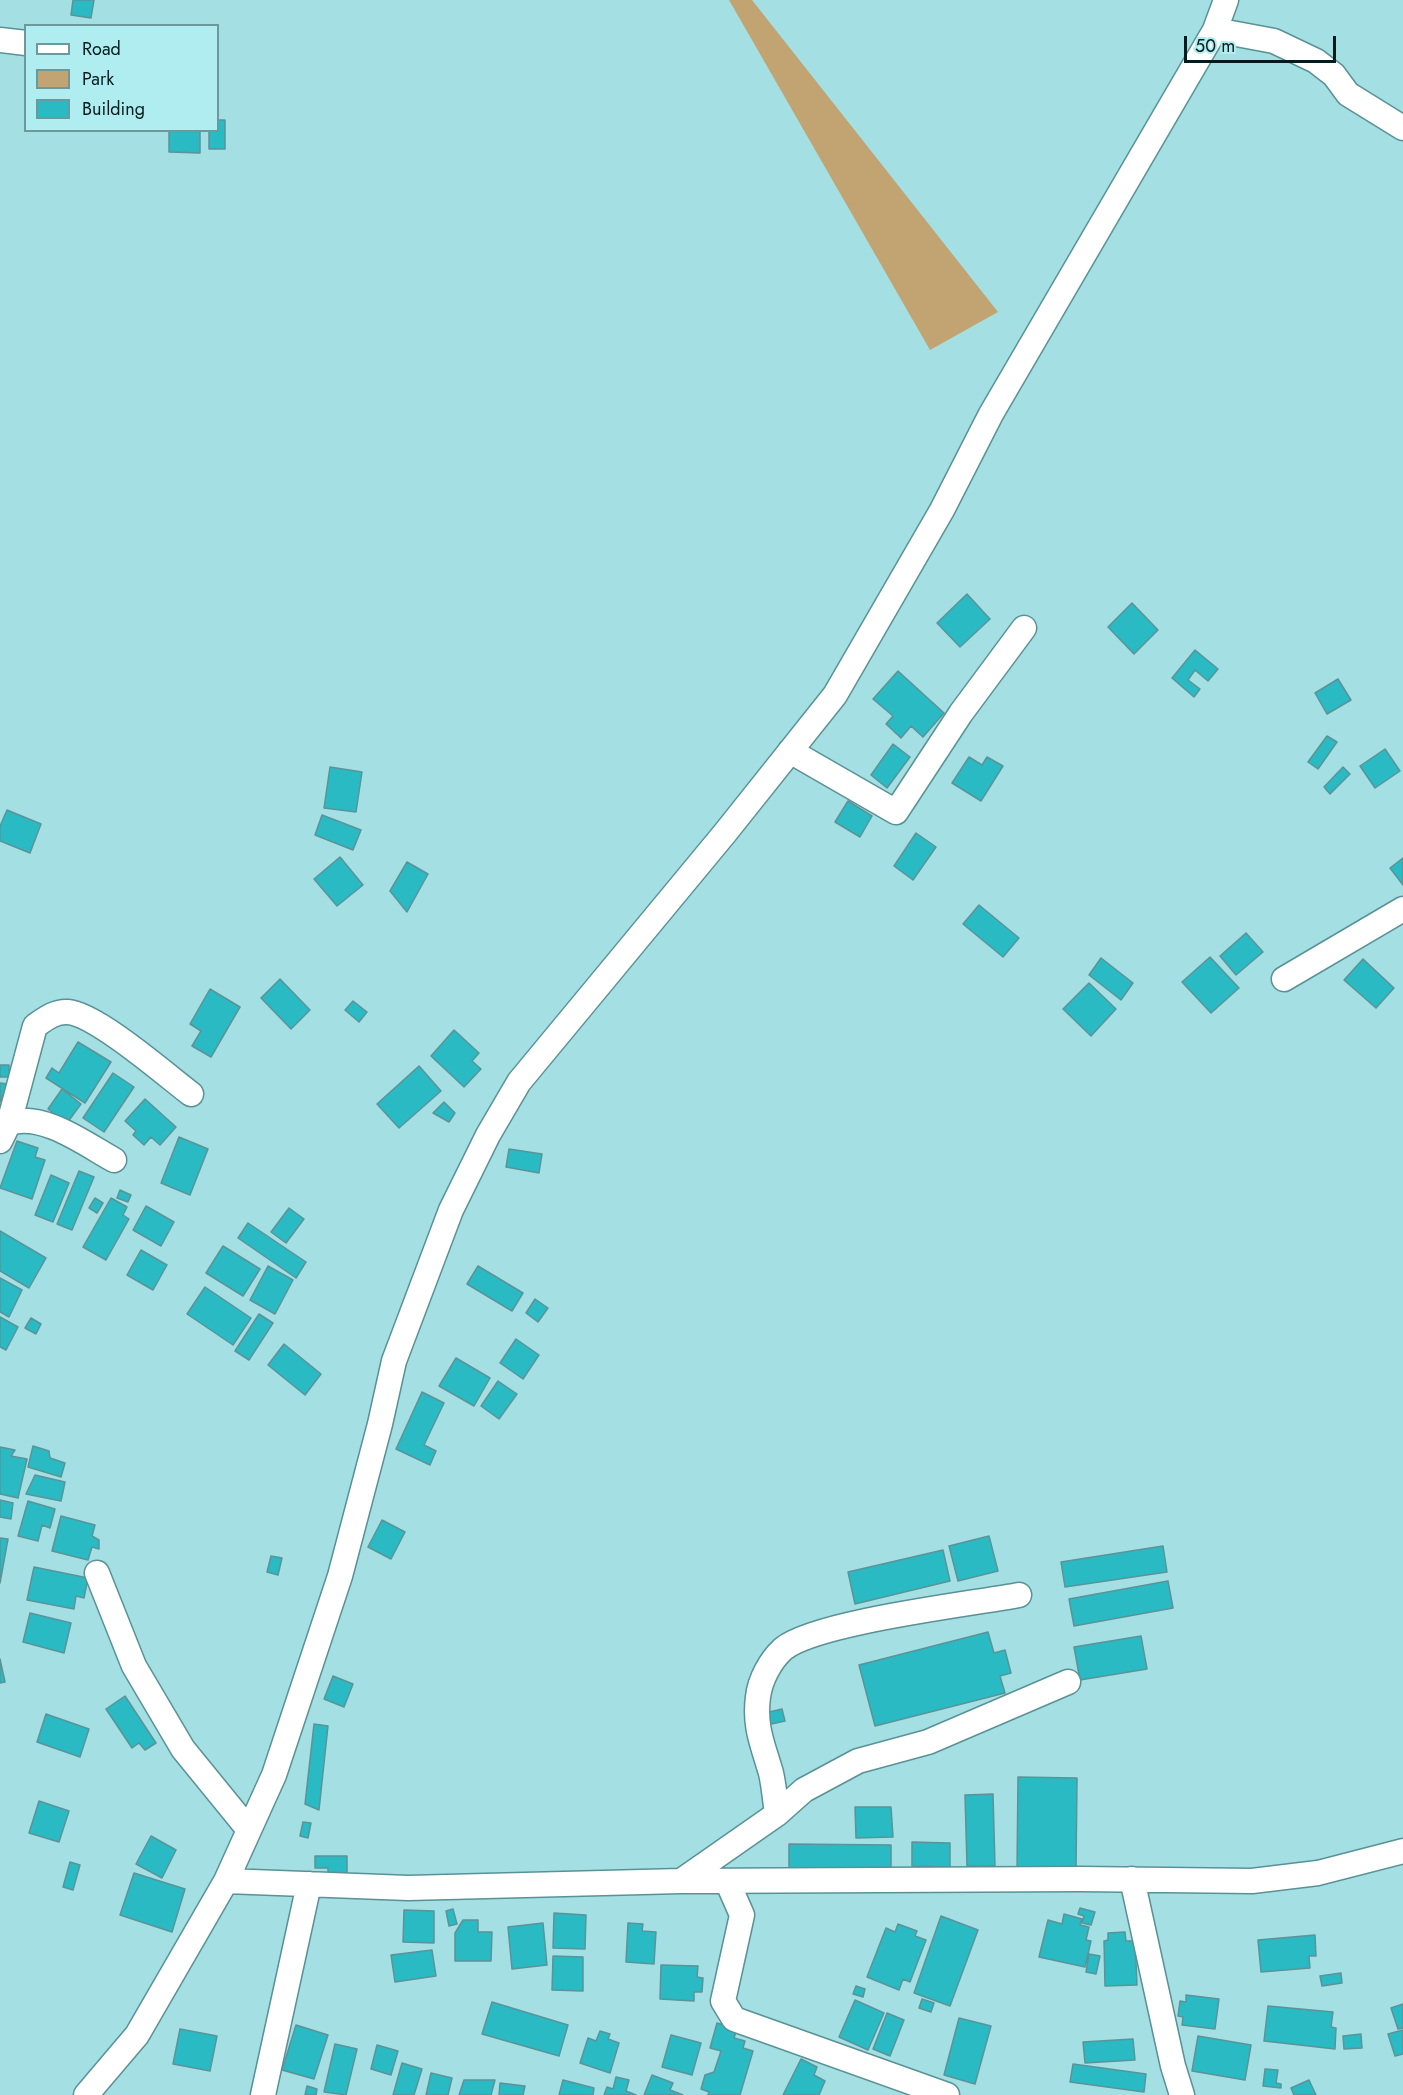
<!DOCTYPE html>
<style>
body{margin:0}
#map{position:relative;width:1403px;height:2095px;overflow:hidden;background:#a4dfe3;font-family:Jost,sans-serif}
canvas{display:block}
.legend{position:absolute;left:24px;top:24px;width:195px;height:108px;box-sizing:border-box;background:#b0edf0;border:2px solid #6b999c;margin:0;padding:8px 10px;list-style:none;font-size:18px;color:#041b1d}
.legend li{display:flex;align-items:center;gap:12px;height:30px}
.legend b{width:30px;border:2px solid #6b999c}
.scale{position:absolute;left:1184px;top:36px;width:152px;height:27px;box-sizing:border-box;border:3px solid #041b1d;border-top:0;padding-left:8px;font-size:18px;line-height:21px;white-space:nowrap;color:#041b1d;-webkit-text-stroke:4px #b0edf0;paint-order:stroke}
</style>
<div id="map">
<canvas width="1403" height="2095"></canvas>
<ul class="legend">
<li><b style="height:8px;background:#fff"></b>Road</li>
<li><b style="height:16px;background:#c1a472"></b>Park</li>
<li><b style="height:16px;background:#29bac3"></b>Building</li>
</ul>
<div class="scale">50 m</div>
</div>
<script>
const c = document.querySelector('canvas').getContext('2d');
c.lineJoin = 'round';
function fill(path, color) {
  c.fillStyle = color;
  c.fill(path, 'evenodd');
}
function strokePath(path, color, width, dash) {
  c.strokeStyle = color;
  c.lineWidth = width;
  c.lineCap = dash ? 'butt' : 'round';
  c.setLineDash(dash || []);
  c.stroke(path);
}
fill(new Path2D(`
 M729,0h23l246,312 -68,38z`), '#c1a472');
const building = new Path2D(`
 M73,0h21l-3,18 -20,-3z
 M218,120h7v29h-16v-19h9z
 M169,130h31v23l-31,-1z
 M967,594l23,25 -30,28 -23,-24z
 M1132,603l26,27 -24,24 -26,-27z
 M1195,650l23,19 -10,12 -13,-11 -7,10 12,9 -6,8 -22,-19z
 M898,671l46,42 -21,24 -12,-11 -10,12 -15,-14 7,-8 -20,-17z
 M1338,679l13,21 -24,14 -12,-21z
 M1327,736l10,6 -19,27 -10,-7z
 M893,744l17,13 -23,31 -16,-13z
 M1385,749l15,22 -25,17 -15,-22z
 M969,757l13,8 5,-8 16,9 -22,35 -29,-18z
 M330,767l32,5 -6,40 -32,-4z
 M1343,767l7,7 -20,20 -6,-7z
 M848,801l24,15 -12,21 -25,-15z
 M7,810l34,14 -11,29 -30,-12v-15z
 M322,815l39,15 -8,20 -38,-15z
 M916,833l20,14 -23,33 -19,-14z
 M340,857l23,28 -26,21 -23,-27z
 M1403,858v27l-13,-17z
 M407,862l21,12 -21,38 -17,-21z
 M979,905l40,33 -16,19 -40,-33z
 M1246,933l17,19 -27,23 -16,-19z
 M1210,957l29,31 -28,25 -29,-31z
 M1101,958l32,25 -12,17 -32,-25z
 M1363,959l31,29 -18,20 -32,-28z
 M280,979l30,31 -19,19 -30,-31z
 M1089,983l27,26 -25,27 -28,-27z
 M210,989l30,18 -29,50 -19,-11 9,-15 -11,-7z
 M353,1001l14,11 -8,10 -14,-12z
 M454,1030l25,23 -7,8 9,8 -17,18 -33,-31z
 M78,1042l33,20 -26,41 -39,-25 6,-10 7,5z
 M0,1065h9v12h-9z
 M419,1066l22,25 -42,37 -22,-24z
 M113,1073l21,14 -30,45 -21,-14z
 M0,1083l8,1 -8,18z
 M62,1089l19,15 -14,19 -19,-14z
 M145,1099l31,28 -16,18 -9,-8 -7,8 -11,-10 3,-4 -11,-10z
 M444,1102l11,11 -6,9 -16,-9z
 M179,1137l29,12 -18,46 -29,-12z
 M17,1141l21,7 -3,9 10,3 -13,39 -32,-11z
 M509,1149l33,5 -3,19 -33,-6z
 M79,1171l15,6 -22,53 -15,-6z
 M51,1175l18,8 -16,39 -18,-7z
 M120,1190l11,5 -3,7 -11,-4z
 M95,1198l8,5 -6,10 -8,-5z
 M111,1198l16,9 -4,8 6,4 -23,41 -23,-13z
 M146,1206l28,16 -13,24 -28,-16z
 M289,1208l15,11 -18,24 -15,-11z
 M248,1223l58,39 -10,16 -58,-40z
 M0,1231l46,27 -17,30 -29,-17z
 M223,1246l37,23 -17,27 -37,-23z
 M141,1250l26,15 -14,25 -26,-15z
 M268,1266l25,14 -18,34 -25,-14z
 M478,1266l45,27 -11,18 -45,-27z
 M0,1278l22,12 -13,27 -9,-5z
 M205,1287l46,31 -18,27 -46,-31z
 M535,1299l13,9 -10,14 -12,-9z
 M259,1314l14,9 -24,37 -14,-9z
 M0,1317l18,10 -12,23 -6,-3z
 M31,1318l10,6 -5,10 -11,-6z
 M516,1339l23,16 -16,24 -23,-16z
 M284,1344l37,30 -16,21 -37,-30z
 M456,1358l34,20 -16,28 -35,-20z
 M498,1381l19,13 -18,25 -18,-13z
 M422,1392l22,11 -20,42 12,6 -6,14 -34,-16z
 M33,1446l16,5 1,7 15,5 -4,14 -33,-10z
 M0,1447l15,3 -4,6 16,3 -9,39 -18,-4z
 M35,1475l30,7 -4,19 -35,-7z
 M0,1500l13,3 -2,16 -11,-2z
 M28,1501l27,8 -5,19 -8,-3 -4,16 -20,-5z
 M61,1516l34,9 -3,11 7,4v9l-7,-2 -4,13 -36,-9z
 M382,1520l23,12 -14,27 -23,-12z
 M989,1536l9,35 -40,10 -9,-35z
 M0,1538l8,1 -8,44z
 M1163,1546l4,26 -102,15 -4,-25z
 M943,1550l7,31 -95,23 -7,-32z
 M271,1556l11,2 -4,17 -11,-3z
 M34,1567l54,11 -4,20 -8,-2 -2,13 -47,-9z
 M1168,1581l5,27 -99,18 -5,-27z
 M30,1613l41,10 -7,30 -41,-11z
 M988,1632l6,21 11,-3 6,23 -11,3 5,17 -130,33 -16,-61z
 M1141,1636l6,33 -67,11 -6,-33z
 M0,1659l5,23 -5,1z
 M333,1676l20,8 -9,23 -20,-8z
 M125,1696l31,47 -11,7 -6,-7 -7,5 -26,-39z
 M782,1709l3,12 -18,4 -2,-12z
 M46,1714l43,15 -9,28 -43,-15z
 M314,1724l14,2 -9,84 -14,-6z
 M1018,1777l59,1 -1,92h-59z
 M993,1794l2,72h-28l-2,-71z
 M39,1801l30,10 -10,31 -30,-9z
 M855,1807h36l2,30 -37,1z
 M303,1822l8,1 -3,15 -8,-2z
 M151,1836l25,14 -14,28 -26,-14z
 M912,1842l38,1v24l-38,-1z
 M789,1844l102,1v25l-102,-1z
 M315,1856h32v20h-19v-8h-13z
 M70,1862l10,3 -7,25 -10,-3z
 M134,1873l51,16 -13,43 -52,-17z
 M1080,1908l15,4 -4,13 -9,-2 2,-7 -6,-2z
 M453,1909l4,15 -8,2 -3,-15z
 M404,1910l30,1v32l-31,-1z
 M554,1913l32,2 -1,34 -32,-1z
 M1064,1914l18,5 -2,6 9,2 -3,13 5,1 -6,26 -46,-10 9,-37 14,4z
 M941,1916l37,14 -28,76 -36,-13z
 M463,1920h15v12h14l-1,29h-36v-28z
 M543,1923l4,42 -35,4 -4,-42z
 M628,1923l15,1 -1,7 14,1 -2,32 -28,-2z
 M898,1924l19,7 -2,5 11,4 -16,42 -7,-3 -4,11 -32,-13 19,-49 9,4z
 M1125,1932l1,9h9l2,44 -32,1 -1,-45 4,-1v-7z
 M1315,1935l1,21h-7l1,12 -49,4 -3,-32z
 M432,1950l4,26 -41,6 -4,-27z
 M1089,1954l11,2 -4,18 -10,-2z
 M553,1956l30,1v34l-31,-1z
 M661,1965l37,1 -1,11 6,1 -1,14h-8v9l-34,-2z
 M1341,1973l1,10 -20,3 -2,-10z
 M856,1986l9,3 -2,8 -10,-3z
 M1186,1995l33,4 -4,30 -33,-4 1,-8 -5,-1 2,-15 6,1z
 M922,1999l12,4 -3,9 -12,-4z
 M855,2000l29,13 -16,37 -29,-13z
 M492,2002l76,23 -9,31 -77,-22z
 M1403,2004v24l-5,1 -7,-21z
 M1268,2006l65,6 -2,15 5,1 -1,21 -71,-8z
 M887,2013l17,7 -14,36 -17,-7z
 M959,2018l32,8 -16,58 -31,-9z
 M717,2023l20,6 -3,9 11,3 -2,7 10,3 -13,44h-32l1,-3 -8,-3 4,-14 9,-3 7,-21 -11,-3z
 M296,2025l32,10 -14,44 -32,-9z
 M180,2029l37,7 -7,35 -37,-7z
 M1403,2030v24l-8,2 -7,-22z
 M600,2031l10,3 -2,5 11,4 -9,30 -30,-10 8,-25 8,3z
 M1361,2034l1,14 -18,1 -1,-13z
 M671,2035l30,8 -9,32 -30,-8z
 M1198,2036l53,9 -6,35 -53,-9z
 M1133,2039l2,21 -50,3 -2,-21z
 M335,2044l22,5 -11,46 -22,-3z
 M377,2045l21,6 -7,24 -20,-6z
 M801,2059l16,8 -3,8 11,6 -6,14h-36z
 M402,2063l20,6 -8,26h-21z
 M1073,2064l73,10 -2,18 -74,-10z
 M1265,2069l13,1 -2,13 5,1v4l-18,-2z
 M431,2073l21,5 -4,17h-22z
 M652,2075l21,8 -3,7 13,5h-39z
 M616,2077l13,3 -3,11 10,4h-32l3,-8 6,2z
 M464,2080h31l-4,15h-32z
 M563,2080l31,8 -1,7h-34z
 M1309,2080l7,15h-22l-3,-7z
 M500,2083l25,3 -2,9h-24z
 M307,2086l10,3 -1,6h-11z`);
fill(building, '#29bac3');
strokePath(building, '#5a9498', 1.5);
const street = new Path2D(`
 M1215,30l59,11 42,20 18,14 14,19 55,34
 M0,40l26,3
 M790,751l106,61 65,-99 63,-85
 M1284,979l119,-70
 M9,1123l26,-97c10,-7 20,-15 33,-14 28,2 98,63 123,82
 M0,1141l9,-18c34,-11 76,21 105,37
 M97,1573l37,93 49,83 66,81
 M777,1814c-2,-14 -3,-28 -6,-41 -8,-28 -17,-46 -13,-76 2,-17 12,-36 25,-48 33,-27 188,-45 236,-54
 M1132,1879l41,187 9,29
 M226,1881l182,7 273,-7 96,-67 27,-24 54,-29 70,-19 140,-60
 M681,1881l399,-2 172,2 66,-8 85,-22
 M727,1881l15,34 -19,86 11,18 213,76
 M86,2095l51,-60 89,-154 48,-106 66,-199 40,-152 14,-63 57,-151 37,-75 31,-53 206,-249 110,-138 107,-185 49,-96 224,-384 11,-30
 M263,2095l46,-211`);
strokePath(street, '#589296', 27);
strokePath(street, '#fff', 24);
</script>
